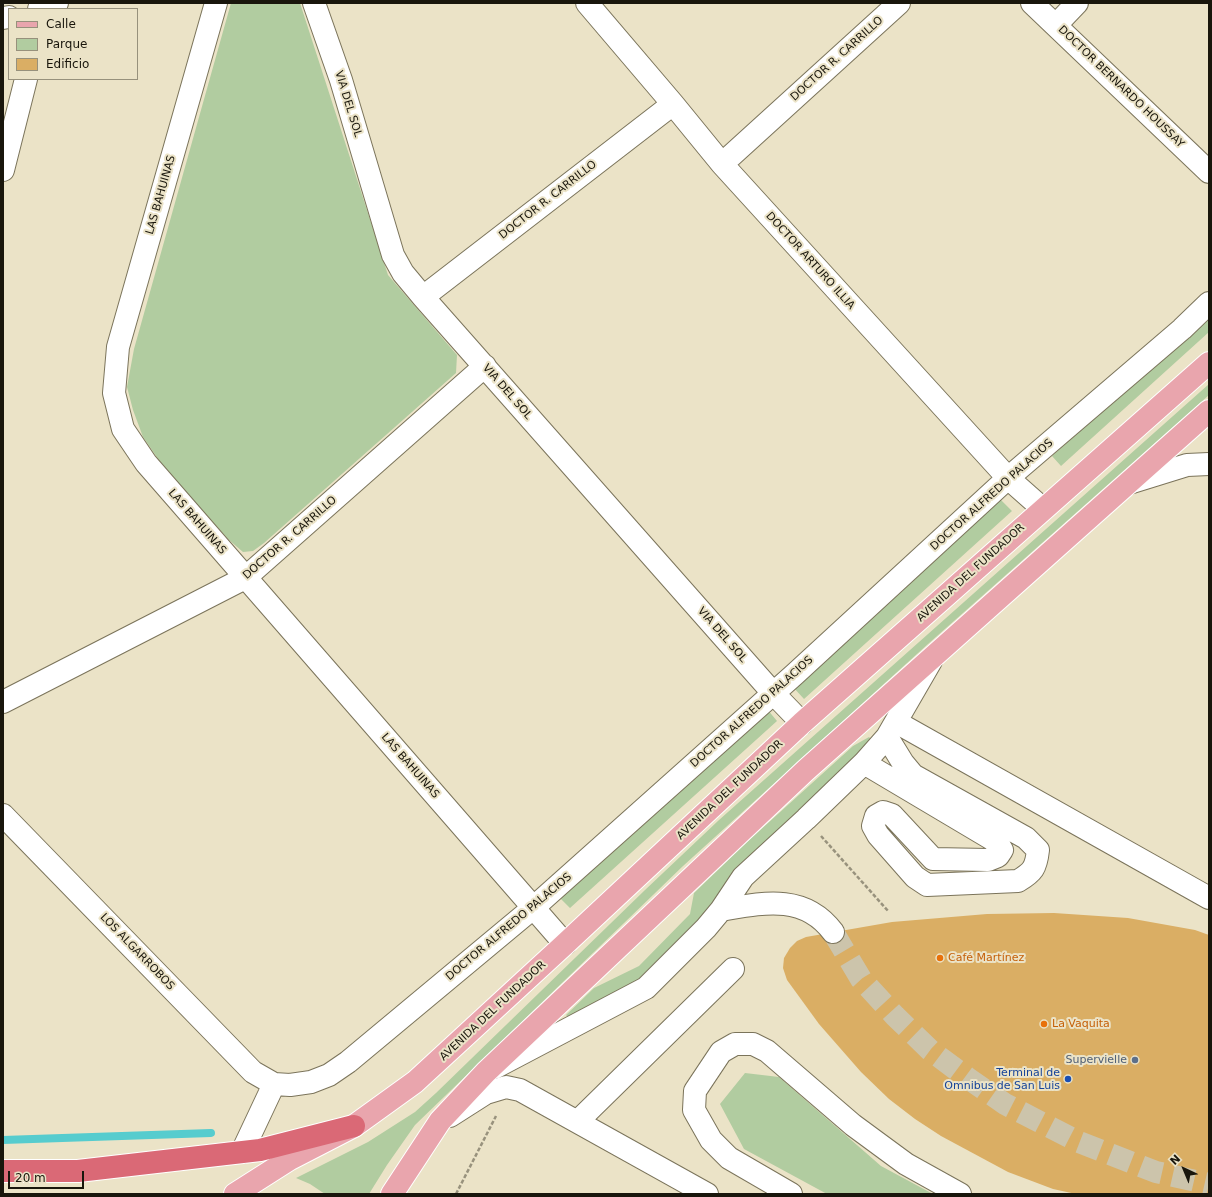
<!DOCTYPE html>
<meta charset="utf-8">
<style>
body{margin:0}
#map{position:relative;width:1212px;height:1197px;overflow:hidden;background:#ebe3c7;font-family:"DejaVu Sans",sans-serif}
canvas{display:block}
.frame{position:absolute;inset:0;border:4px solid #19160c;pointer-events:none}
.legend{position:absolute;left:8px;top:8px;width:130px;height:72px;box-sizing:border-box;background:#ebe3c7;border:1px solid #97917c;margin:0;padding:5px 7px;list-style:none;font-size:12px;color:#19160c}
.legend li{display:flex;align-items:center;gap:8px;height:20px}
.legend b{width:20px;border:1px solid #97917c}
.north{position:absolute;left:1164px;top:1149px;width:40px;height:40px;-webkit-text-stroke:3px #ebe3c7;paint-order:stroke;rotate:316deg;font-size:11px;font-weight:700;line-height:16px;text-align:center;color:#19160c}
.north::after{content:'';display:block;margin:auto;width:14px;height:18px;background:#19160c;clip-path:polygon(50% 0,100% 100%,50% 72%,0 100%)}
.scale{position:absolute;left:8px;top:1171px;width:76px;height:18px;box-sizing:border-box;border:2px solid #19160c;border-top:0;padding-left:5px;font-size:12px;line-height:14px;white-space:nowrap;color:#19160c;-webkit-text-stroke:3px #ebe3c7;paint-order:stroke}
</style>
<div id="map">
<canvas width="1212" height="1197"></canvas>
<div class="frame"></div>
<ul class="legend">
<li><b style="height:5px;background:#e9a5ad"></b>Calle</li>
<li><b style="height:11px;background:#b1cca0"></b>Parque</li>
<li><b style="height:11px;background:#daae64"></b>Edificio</li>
</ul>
<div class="north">N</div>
<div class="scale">20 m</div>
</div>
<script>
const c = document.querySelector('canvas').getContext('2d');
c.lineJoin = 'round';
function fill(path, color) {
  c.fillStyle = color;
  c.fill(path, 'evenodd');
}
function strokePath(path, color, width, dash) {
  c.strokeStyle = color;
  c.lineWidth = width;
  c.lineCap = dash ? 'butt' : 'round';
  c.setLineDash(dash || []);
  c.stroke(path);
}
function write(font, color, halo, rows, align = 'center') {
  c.font = font + ' "DejaVu Sans",sans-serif';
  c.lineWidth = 4;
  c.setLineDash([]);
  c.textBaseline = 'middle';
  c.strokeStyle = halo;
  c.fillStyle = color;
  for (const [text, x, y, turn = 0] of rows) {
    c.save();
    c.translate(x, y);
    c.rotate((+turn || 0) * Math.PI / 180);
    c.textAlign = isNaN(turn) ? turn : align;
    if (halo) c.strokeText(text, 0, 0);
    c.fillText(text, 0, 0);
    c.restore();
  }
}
fill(new Path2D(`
 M231,3h69l88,272 69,80 -1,18 -192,170 -11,8 -10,1 -14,-12 -64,-71 -22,-32 -10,-27 -6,-23 7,-38z
 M1209,315v17l-148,134 -9,-10z
 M1209,384v11l-281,249 -245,222 -268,259 -28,40 -18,29h-44l-15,-10 -14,-6 72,-36 47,-30 21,-19 209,-203 74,-70z
 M1001,500l11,11 -208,188 -11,-12z
 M767,709l10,12 -207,187 -11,-11z
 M869,737l5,5 -231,240 -71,39 -6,-6 28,-27 45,-22 51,-52 4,-21 53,-51 106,-96z
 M745,1073l34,4 102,89 52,28h-106l-83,-45 -24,-45z`), '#b1cca0');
strokePath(new Path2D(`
 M3,1140l208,-7`), '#56ccce', 8);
fill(new Path2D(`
 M1054,913l74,5 67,12 14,5v259h-133l-23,-5 -45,-17 -67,-36 -26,-17 -26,-20 -28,-27 -42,-48 -32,-44 -4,-12 1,-10 6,-10 7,-7 9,-4 86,-15 95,-8z`), '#daae64');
strokePath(new Path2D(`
 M833,932l28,47 34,37 35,34 39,29 36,25 74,38 77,30 53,12`), '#ccc4ab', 22, [22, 11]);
const minor = new Path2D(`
 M216,3l-98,344 -4,46 9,36 23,34 419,481
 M314,3l27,77 52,175 10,18 20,24 350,396 29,30
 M587,3l86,101 49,60 286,314 35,31
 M1032,3l177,169
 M39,9l18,-6
 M3,18l6,-1
 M1056,25l21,-22
 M722,164l177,-161
 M3,170l23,-91
 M423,297l250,-193
 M1129,483l58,-18 22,-1
 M3,702l242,-124 240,-212
 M896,722l313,176
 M864,763l133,79 5,8 -4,6 -10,4 -55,-1 -41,-44 -9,-3 -7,4 -3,10 5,9 37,42 12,8 91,-4c15,-9 18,-13 20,-31l-12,-12 -113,-63 -10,-12 -16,-26
 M3,815l250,257 21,12 16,1 21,-3 18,-7 19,-13 185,-154 262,-234 213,-196 174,-149 27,-26
 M721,910c41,-7 83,-17 112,22
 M496,1067l150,-79 60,-60 15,-18 22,-33 63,-58 58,-56 23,-26 44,-76
 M450,1116l36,-23 20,-6 14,3 187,104
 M578,1121l155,-152
 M242,1152l32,-68
 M791,1194l-62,-36 -18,-18 -17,-30 1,-19 26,-39 14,-8h18l14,7 86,74 53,39 54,30`);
const major = new Path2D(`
 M235,1194l55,-35 64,-33 61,-44 150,-138 237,-221 407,-360
 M392,1194l48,-73 46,-49 320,-302 403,-359`);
const highway = new Path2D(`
 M3,1171h75l182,-21 94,-24`);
strokePath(minor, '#7b745b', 24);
strokePath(major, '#fff', 24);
strokePath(highway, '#fff', 24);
strokePath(new Path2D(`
 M821,836l68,76
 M456,1194l40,-78`), '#98927d', 2.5, [4, 2]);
strokePath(minor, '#fff', 22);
strokePath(major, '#e9a5ad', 22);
strokePath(highway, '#da6976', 22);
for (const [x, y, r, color] of [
 [940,958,4,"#e8710a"],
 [1044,1024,4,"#e8710a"],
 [1135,1060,4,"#5c6f8a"],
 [1068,1079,4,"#1a4fb4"]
]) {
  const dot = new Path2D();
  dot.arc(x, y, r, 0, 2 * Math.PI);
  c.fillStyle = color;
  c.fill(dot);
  strokePath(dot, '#ebe3c7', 1.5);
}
write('11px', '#19160c', '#ebe3c7', [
 ["DOCTOR R. CARRILLO",837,59,-42],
 ["DOCTOR BERNARDO HOUSSAY",1121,87,44],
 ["VIA DEL SOL",348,104,73],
 ["LAS BAHUINAS",161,195,-74],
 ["DOCTOR R. CARRILLO",548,200,-38],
 ["DOCTOR ARTURO ILLIA",810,261,48],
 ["VIA DEL SOL",507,392,49],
 ["DOCTOR ALFREDO PALACIOS",992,495,-42],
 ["LAS BAHUINAS",197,522,49],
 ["DOCTOR R. CARRILLO",290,538,-41],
 ["AVENIDA DEL FUNDADOR",971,573,-42],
 ["VIA DEL SOL",722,635,49],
 ["DOCTOR ALFREDO PALACIOS",752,712,-42],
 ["LAS BAHUINAS",410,766,49],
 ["AVENIDA DEL FUNDADOR",730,790,-43],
 ["DOCTOR ALFREDO PALACIOS",509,927,-40],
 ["LOS ALGARROBOS",137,952,46],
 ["AVENIDA DEL FUNDADOR",493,1011,-43]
]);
write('11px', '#c56008', '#ebe3c7', [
 ["Café Martínez",948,958],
 ["La Vaquita",1052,1024]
], 'left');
write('11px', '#4e5e75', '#ebe3c7', [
 ["Supervielle",1127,1060]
], 'right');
write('11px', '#164399', '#ebe3c7', [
 ["Terminal de",1060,1073],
 ["Omnibus de San Luis",1060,1086]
], 'right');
</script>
